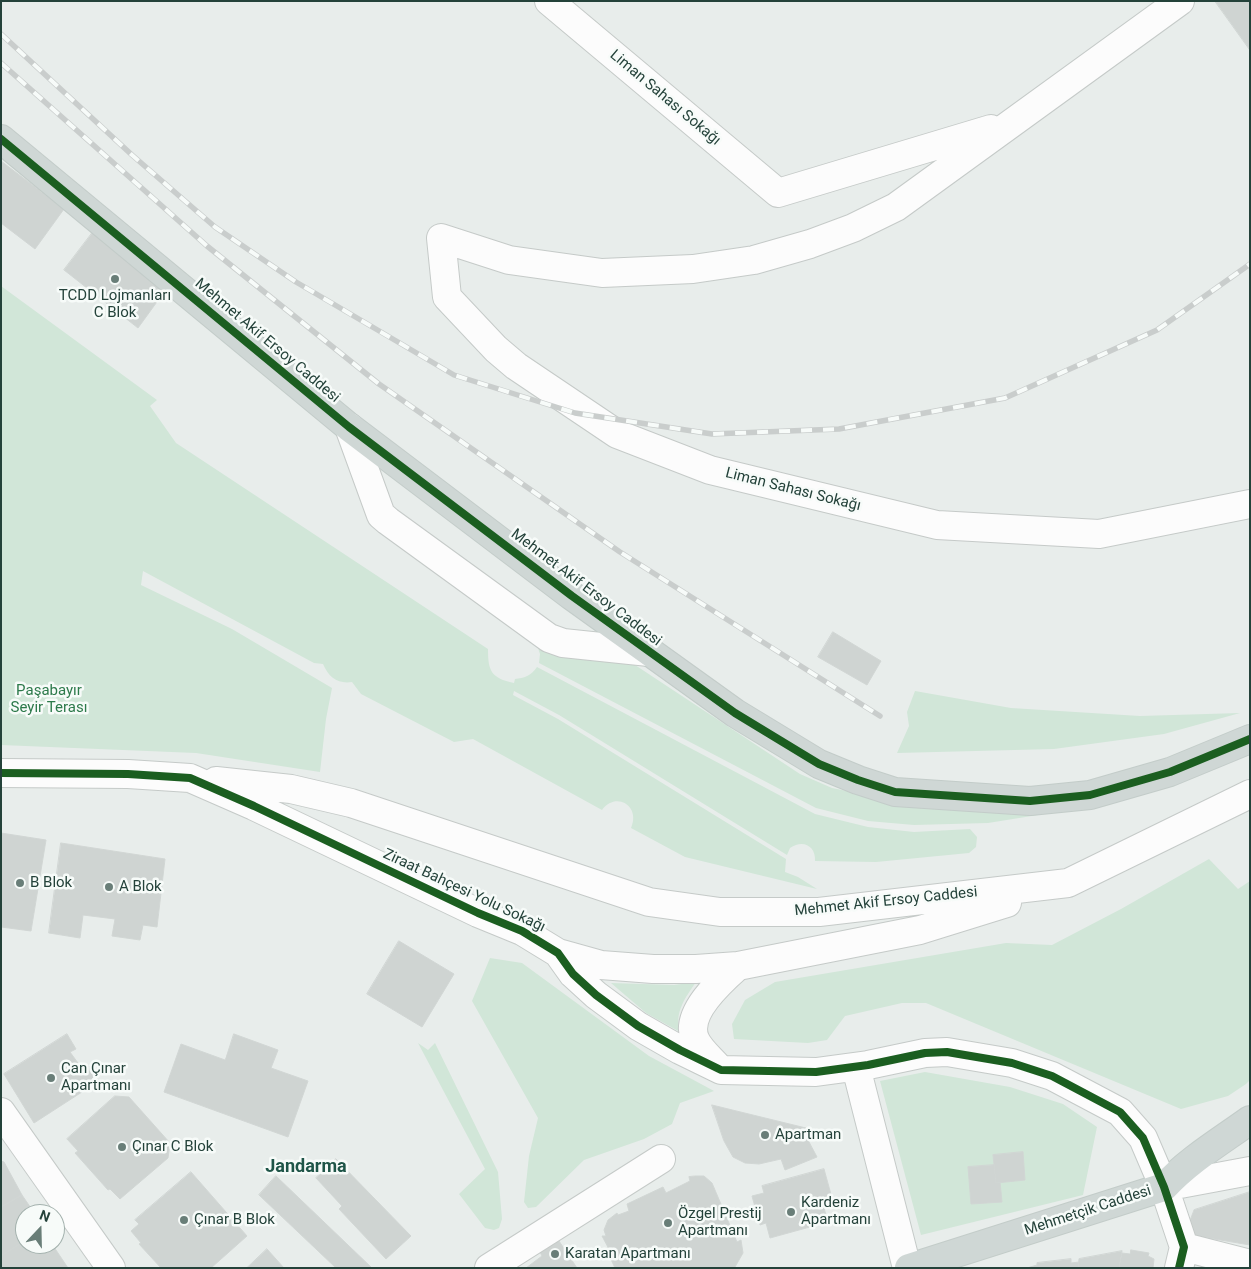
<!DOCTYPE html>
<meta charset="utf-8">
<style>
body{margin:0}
#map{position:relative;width:1251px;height:1269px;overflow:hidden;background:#e8edeb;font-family:Roboto,sans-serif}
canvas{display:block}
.frame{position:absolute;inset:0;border:2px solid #24423a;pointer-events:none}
.north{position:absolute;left:15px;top:1204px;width:50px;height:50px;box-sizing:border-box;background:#f7fbf9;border:1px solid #a3b1ad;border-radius:50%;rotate:21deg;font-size:14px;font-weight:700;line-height:20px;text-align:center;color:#24423a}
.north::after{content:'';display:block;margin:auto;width:18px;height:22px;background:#697e78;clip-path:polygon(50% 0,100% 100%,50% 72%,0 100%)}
</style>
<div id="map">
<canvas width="1251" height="1269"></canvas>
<div class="frame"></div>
<div class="north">N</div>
</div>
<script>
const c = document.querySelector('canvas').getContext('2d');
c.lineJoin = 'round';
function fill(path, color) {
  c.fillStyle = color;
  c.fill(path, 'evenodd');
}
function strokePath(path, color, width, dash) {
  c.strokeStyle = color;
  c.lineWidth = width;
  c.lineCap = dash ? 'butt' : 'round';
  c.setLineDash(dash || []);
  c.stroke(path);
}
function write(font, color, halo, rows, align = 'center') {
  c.font = font + ' Roboto,sans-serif';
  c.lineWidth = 5;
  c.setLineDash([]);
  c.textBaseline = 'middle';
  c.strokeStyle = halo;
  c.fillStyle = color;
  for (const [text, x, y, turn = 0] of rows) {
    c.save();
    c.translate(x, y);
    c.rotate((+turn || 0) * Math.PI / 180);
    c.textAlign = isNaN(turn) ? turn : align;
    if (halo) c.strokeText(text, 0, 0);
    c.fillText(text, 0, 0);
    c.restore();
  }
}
fill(new Path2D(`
 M1,286l156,114 -7,6 26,37 312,206c0,22 3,29 26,34l1,-4c9,-1 16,-3 22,-12l278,147 53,13 46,5 56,-3 7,8 -1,10 -7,6 -93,9 -61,-1c1,-15 -12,-22 -25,-13l-3,7 -228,-140 -45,-24 -1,4 45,24 228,140 -1,13 13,5 19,12 -132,-32 -54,-29c10,-22 -15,-37 -29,-18l-129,-71 -19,3 -93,-48 -9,-12c-14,2 -23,-4 -29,-18l-9,-1 -171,-92 -2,14 91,44 100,59 -6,31 -6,53 -124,-19 -195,-8z
 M537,645l89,14 174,115 32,14 35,7 227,11 -106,17 -74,2 -46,-4 -52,-13 -277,-145 1,-9z
 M915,691l96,17 129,8 100,-3 -76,21 -110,15 -157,4 12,-27 -2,-14z
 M1209,859l29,30 12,-8v199l-4,4 -18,12 -47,13 -255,-106h-24l-57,13 -18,24 -19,3 -74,-4 -2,-15 13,-24 30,-18 231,-39 46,2 69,-36z
 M490,958l32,5 127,93 65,35 -34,12 -8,21 -28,15 -60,21 -48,47 -8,1 -4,-6 5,-46 9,-38 -66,-117z
 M696,982c-11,16 -22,31 -16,50l-34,-19 -35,-30 63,2z
 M418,1043l10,7 7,-7 63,129 4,47 -3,9 -5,2 -9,-2 -26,-34 26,-25z
 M925,1072l85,15 53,17 34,23 -14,68 -162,40 -41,-154z`), '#d1e6d8');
const building = new Path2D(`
 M1215,1h35v49z
 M1,161l63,48 -29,40 -34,-26z
 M93,232l74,56 -29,40 -74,-58z
 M833,632l48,29 -14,24 -49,-28z
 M1,833l45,7 -15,91 -30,-4z
 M61,843l104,16 -8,68 -14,-2 -3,15 -28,-4 3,-17 -32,-4 -3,23 -31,-5z
 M399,941l55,33 -32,53 -55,-33z
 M67,1034l9,15 -6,3 13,18 6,-4 10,15 -65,42 -30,-49z
 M234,1034l44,16 -7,18 37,13 -20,56 -124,-45 17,-48 44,16z
 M115,1096l14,1 41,46 -2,15 -48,41 -10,-10 -2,1 -33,-37 3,-2 -11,-12z
 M712,1105l98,24 -2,11 9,17 -32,13 -4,-11 -22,5 -14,-1 -12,-6 -9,-16z
 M1023,1152l2,28 -29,3 -3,-28z
 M336,1159l75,77 -25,23 -47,-50 3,-3 -26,-28z
 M1,1161l3,1 18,33 -21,12z
 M994,1165l2,18 4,-1 2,20 -31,2 -3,-37z
 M824,1169l8,29 -10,3 6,21 -58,16 -4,-15 -6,2 -8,-29 12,-3 -2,-7z
 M191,1172l56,64 -36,32h-50l-22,-24 2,-1 -10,-12 8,-7 -4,-4z
 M276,1176l96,92h-36l-77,-73z
 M695,1176h9l8,7 25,59 4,-2 2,13 -8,14 -120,1 -7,-15 2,-2 -8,-15h4l-2,-6 4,-10 9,-7 1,2 11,-4 -2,-7 36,-17 3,6 24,-12 -1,-4z
 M1250,1192v53l-65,-11 9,-24z
 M22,1195l13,19h-10v27l-24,15v-49z
 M25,1241v3h27l16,24h-67v-12z
 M559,1241l18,27h-51l16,-12 -2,-4z
 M267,1249l17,19h-37z
 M1131,1250l18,3 -1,3 6,3 -1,9h-34l3,-15 8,1z
 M1122,1251l-3,17h-41l1,-9z
 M1071,1259v4l8,-1 -1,6h-51l10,-3v-2z`);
fill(building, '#cfd4d2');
strokePath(building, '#d1d6d4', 1);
const minor = new Path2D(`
 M549,1l229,192 213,-64
 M1180,1l-284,206 -43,21 -43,16 -56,16 -61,9 -91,4 -93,-13 -68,-22 6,59 49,52 20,17 101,68 93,36 227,55 162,9 151,-30
 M349,427l32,88 7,6 161,117 14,5 86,9
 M1,773l127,1 62,4 64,28 224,107 44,18 36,22 15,21 23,21 42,31 42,24 41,20 95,2 52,-7 57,-12 22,-1 65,11 40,13 68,36 23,26 21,49 20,60 -5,21
 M216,781l75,8 60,14 298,99 71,10h99l249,-29 182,-89
 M558,953l43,12 52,4h43l42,-3
 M717,1066c-7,-8 -18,-17 -22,-27 -11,-26 26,-58 43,-73l182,-36 87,-27
 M856,1067l51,201
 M1,1112l110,156
 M1164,1187l86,-16
 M1184,1247l66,17
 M489,1268l172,-109`);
const major = new Path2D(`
 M1,139l348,288 223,169 163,117 84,51 39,16 37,12 135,9 60,-6 80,-23 80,-33
 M909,1268l255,-81c25,-27 57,-46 86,-67`);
strokePath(minor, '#c5cac8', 30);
strokePath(major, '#c3ccc9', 30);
strokePath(minor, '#fcfcfc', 28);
strokePath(major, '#cfd7d5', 28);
const rail = new Path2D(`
 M1,34l131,121 83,72 81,55 158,93 121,38 137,21 127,-5 166,-31 152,-68 93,-66
 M1,63l206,183 172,138 241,168 260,164`);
strokePath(rail, '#c9cdcc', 5.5);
strokePath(rail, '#f7fbf9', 4, [11]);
strokePath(new Path2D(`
 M1,139l348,288 223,169 163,117 84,51 39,16 37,12 135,9 60,-6 80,-23 80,-33
 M1,773l127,1 62,4 64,28 224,107 44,18 36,22 15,21 23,21 42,31 42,24 41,20 95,2 52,-7 57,-12 22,-1 65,11 40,13 68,36 23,26 21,49 20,60 -5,21`), '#1b5e20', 8);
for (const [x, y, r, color] of [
 [115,279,5,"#697e78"],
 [20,883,5,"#697e78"],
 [109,887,5,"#697e78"],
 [51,1078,5,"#697e78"],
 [765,1135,5,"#697e78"],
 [122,1147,5,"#697e78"],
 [791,1212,5,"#697e78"],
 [184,1220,5,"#697e78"],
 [668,1223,5,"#697e78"],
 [555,1254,5,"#697e78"]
]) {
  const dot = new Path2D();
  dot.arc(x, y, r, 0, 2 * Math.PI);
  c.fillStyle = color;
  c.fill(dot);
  strokePath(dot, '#f7fbf9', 2);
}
write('15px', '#24423a', '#f7fbf9', [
 ["Liman Sahası Sokağı",665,98,40],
 ["Mehmet Akif Ersoy Caddesi",267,341,40],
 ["Liman Sahası Sokağı",793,490,14],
 ["Mehmet Akif Ersoy Caddesi",586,588,37],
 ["Ziraat Bahçesi Yolu Sokağı",464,891,25],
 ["Mehmet Akif Ersoy Caddesi",886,902,-6],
 ["Mehmetçik Caddesi",1088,1211,-18]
]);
write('15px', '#24423a', '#f7fbf9', [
 ["TCDD Lojmanları",115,296,"center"],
 ["C Blok",115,313,"center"],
 ["B Blok",30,883],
 ["A Blok",119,887],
 ["Can Çınar",61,1069],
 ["Apartmanı",61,1086],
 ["Apartman",775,1135],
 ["Çınar C Blok",132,1147],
 ["Kardeniz",801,1203],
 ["Apartmanı",801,1220],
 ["Özgel Prestij",678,1214],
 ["Apartmanı",678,1231],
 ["Çınar B Blok",194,1220],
 ["Karatan Apartmanı",565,1254]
], 'left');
write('15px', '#2d7a4b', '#f7fbf9', [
 ["Paşabayır",49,691],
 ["Seyir Terası",49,708]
]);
write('bold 18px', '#1f5548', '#f7fbf9', [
 ["Jandarma",306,1167]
]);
</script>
